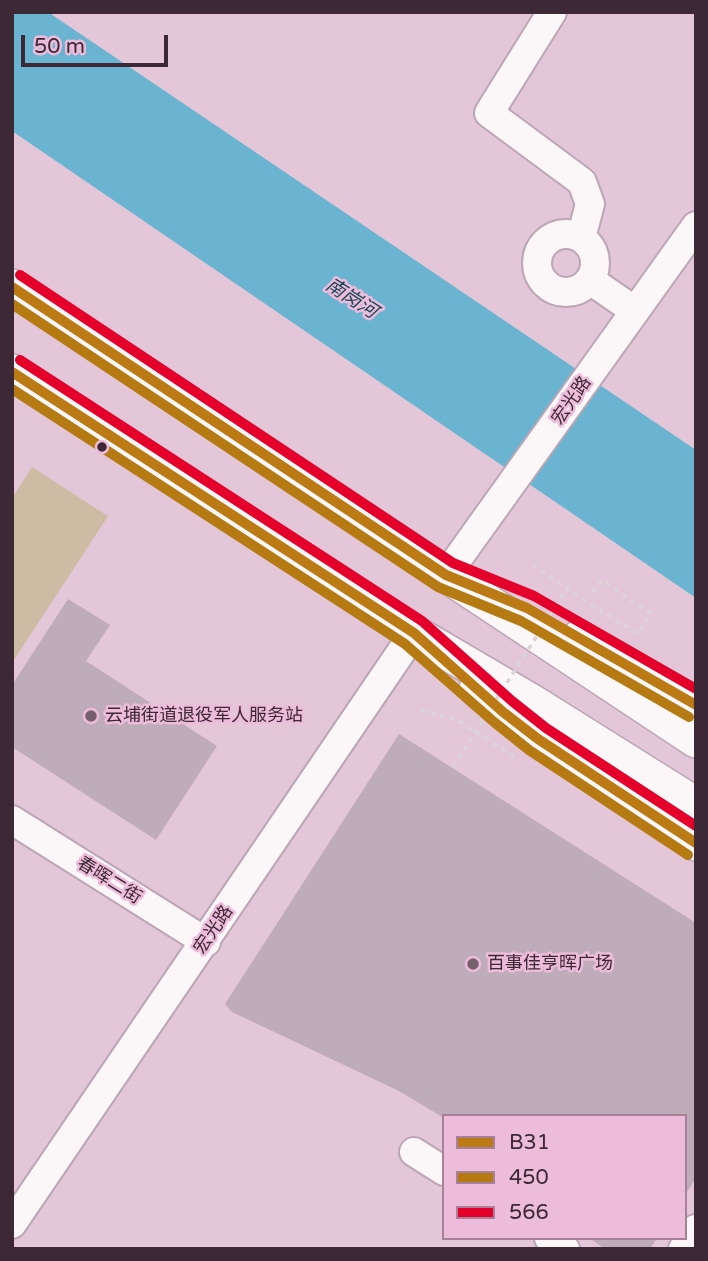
<!DOCTYPE html>
<meta charset="utf-8">
<style>
body{margin:0}
#map{position:relative;width:708px;height:1261px;overflow:hidden;background:#e3c7d8;font-family:"Varela Round",sans-serif}
canvas{display:block}
.frame{position:absolute;inset:0;border:14px solid #3c2935;pointer-events:none}
.legend{position:absolute;left:442px;top:1114px;width:245px;height:126px;box-sizing:border-box;background:#eebcdb;border:2px solid #a78199;margin:0;padding:9px 12px;list-style:none;font-size:21px;color:#3c2935}
.legend li{display:flex;align-items:center;gap:14px;height:35px}
.legend b{width:35px;border:2px solid #a78199}
.scale{position:absolute;left:21px;top:35px;width:147px;height:32px;box-sizing:border-box;border:4px solid #3c2935;border-top:0;padding-left:9px;font-size:21px;line-height:24px;white-space:nowrap;color:#3c2935;-webkit-text-stroke:5px #eebcdb;paint-order:stroke}
</style>
<div id="map">
<canvas width="708" height="1261"></canvas>
<div class="frame"></div>
<ul class="legend">
<li><b style="height:9px;background:#bb7a13"></b>B31</li>
<li><b style="height:9px;background:#b67a13"></b>450</li>
<li><b style="height:9px;background:#e4002b"></b>566</li>
</ul>
<div class="scale">50 m</div>
</div>
<script>
const c = document.querySelector('canvas').getContext('2d');
c.lineJoin = 'round';
function fill(path, color) {
  c.fillStyle = color;
  c.fill(path, 'evenodd');
}
function strokePath(path, color, width, dash) {
  c.strokeStyle = color;
  c.lineWidth = width;
  c.lineCap = dash ? 'butt' : 'round';
  c.setLineDash(dash || []);
  c.stroke(path);
}
function write(font, color, halo, rows, align = 'center') {
  c.font = font + ' "Varela Round","Noto Sans SC",sans-serif';
  c.lineWidth = 5;
  c.setLineDash([]);
  c.textBaseline = 'middle';
  c.strokeStyle = halo;
  c.fillStyle = color;
  for (const [text, x, y, turn = 0] of rows) {
    c.save();
    c.translate(x, y);
    c.rotate((+turn || 0) * Math.PI / 180);
    c.textAlign = isNaN(turn) ? turn : align;
    if (halo) c.strokeText(text, 0, 0);
    c.fillText(text, 0, 0);
    c.restore();
  }
}
fill(new Path2D(`
 M32,467l76,49 -96,147v-165z`), '#cdbba3');
fill(new Path2D(`
 M12,12h36l648,438v148l-684,-467z`), '#6bb4d1');
fill(new Path2D(`
 M68,599l42,26 -24,36 131,85 -61,94 -144,-93v-62z
 M399,734l297,189v255l-11,17v-79h-241v2l-45,-27 -167,-79 -7,-8z
 M589,1238h68l-7,11h-45z`), '#bfacbb');
const minor = new Path2D(`
 M552,12l-63,101 93,69 8,22 -9,34
 M537 263a29 29 0 1 1 58 0a29 29 0 1 1-58 0Z
 M590,280l45,31
 M446,575l250,-349
 M12,820l194,122
 M414,1152l30,19
 M12,1224l402,-591
 M549,1238l16,11
 M683,1249l13,-20`);
const major = new Path2D(`
 M12,287l684,453
 M12,372l402,261 121,71 161,101
 M579,638l117,67
 M477,689l61,50 158,104`);
strokePath(minor, '#bca6b3', 32);
strokePath(major, '#bca6b3', 38);
strokePath(new Path2D(`
 M533,564l34,25 71,45 13,-20 -49,-34 -13,17
 M421,710l34,9 60,38`), '#dbd3d8', 3.5, [5, 5]);
strokePath(minor, '#fbf7f9', 28);
strokePath(major, '#fbf7f9', 35);
strokePath(new Path2D(`
 M453,767l114,-178`), '#dbd3d8', 3.5, [5, 5]);
strokePath(new Path2D(`
 M12,287l434,288 81,33 169,97
 M12,372l402,261 89,79 35,27 158,104`), '#bb7a13', 10);
strokePath(new Path2D(`
 M12,304l426,283 83,34 168,96
 M12,389l393,255 89,78 35,28 159,105`), '#b67a13', 10);
strokePath(new Path2D(`
 M20,275l433,288 81,33 162,93
 M20,360l402,261 90,80 34,27 150,98`), '#e4002b', 10);
for (const [x, y, r, color] of [
 [102,447,6,"#3c2935"],
 [91,716,7,"#76606e"],
 [473,964,7,"#76606e"]
]) {
  const dot = new Path2D();
  dot.arc(x, y, r, 0, 2 * Math.PI);
  c.fillStyle = color;
  c.fill(dot);
  strokePath(dot, '#eebcdb', 2.5);
}
write('18px', '#3c2935', '#eebcdb', [
 ["宏光路",572,401,-55],
 ["春晖二街",109,881,32],
 ["宏光路",214,930,-56]
]);
write('18px', '#3c2935', '#eebcdb', [
 ["云埔街道退役军人服务站",105,716],
 ["百事佳亨晖广场",487,964]
], 'left');
write('italic 19px', '#174857', '#eebcdb', [
 ["南岗河",351,299,33]
]);
</script>
